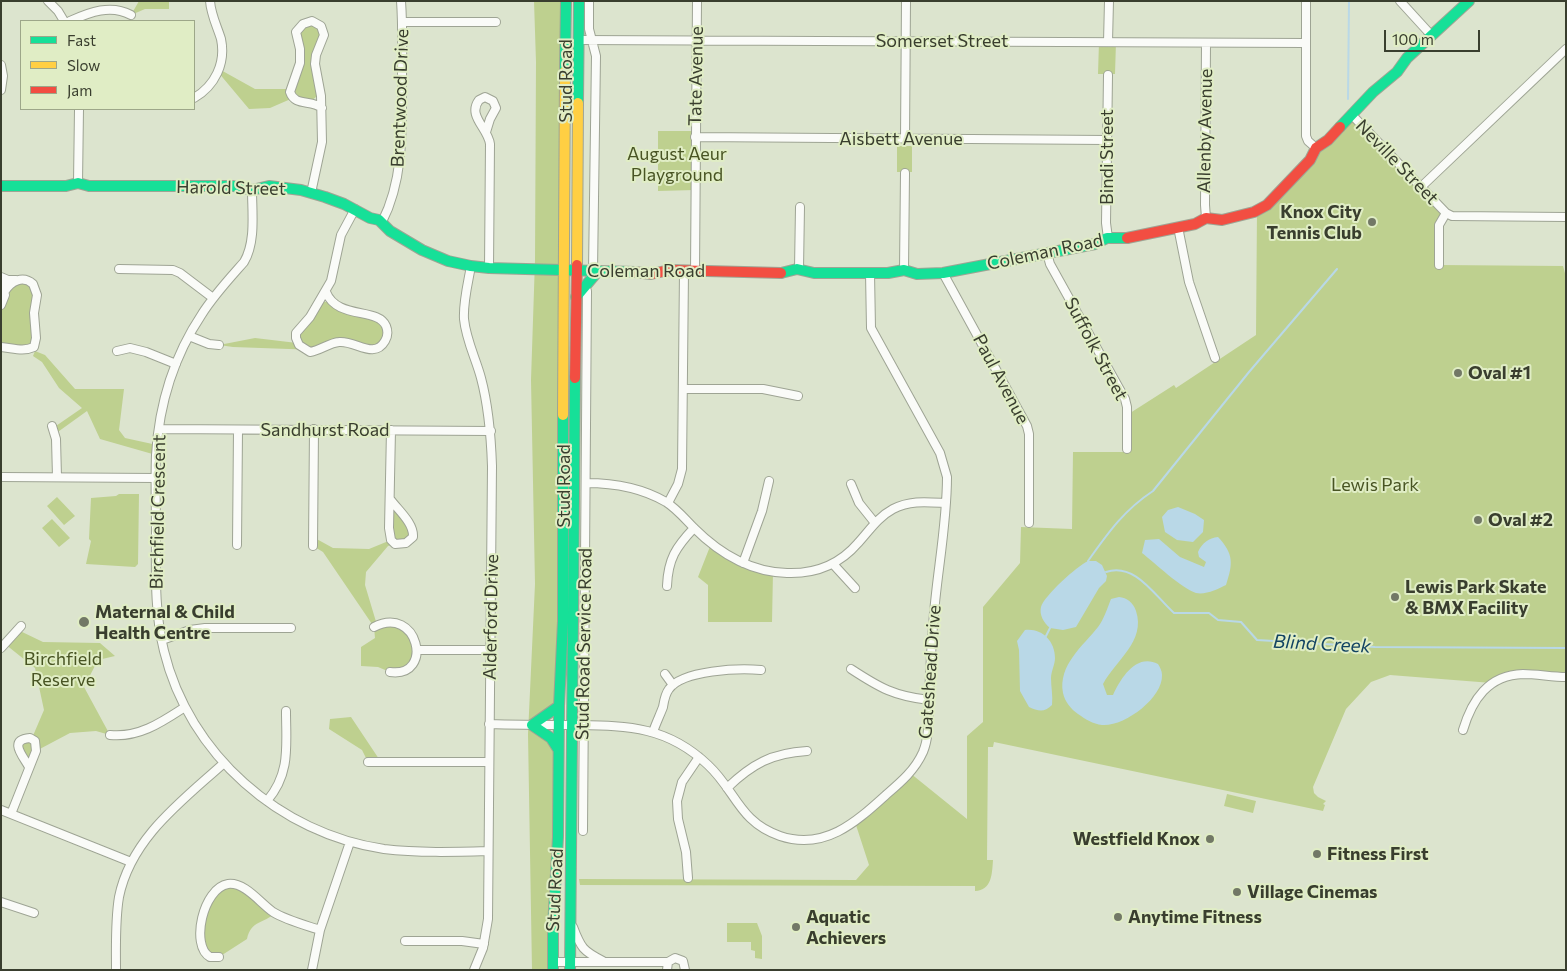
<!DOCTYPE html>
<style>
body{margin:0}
#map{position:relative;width:1567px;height:971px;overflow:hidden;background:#dce4ce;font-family:Commissioner,sans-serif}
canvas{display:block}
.frame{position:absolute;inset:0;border:2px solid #393e2e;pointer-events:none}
.legend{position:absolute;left:20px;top:20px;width:175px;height:90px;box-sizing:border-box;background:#e0edc5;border:1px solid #9da789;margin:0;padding:6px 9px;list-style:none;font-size:15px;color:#393e2e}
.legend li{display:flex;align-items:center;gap:10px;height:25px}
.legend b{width:25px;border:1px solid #9da789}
.scale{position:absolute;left:1384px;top:30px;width:96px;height:22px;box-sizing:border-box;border:2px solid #393e2e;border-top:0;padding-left:6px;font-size:15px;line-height:18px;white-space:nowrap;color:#393e2e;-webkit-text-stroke:4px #e0edc5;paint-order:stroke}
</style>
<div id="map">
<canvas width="1567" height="971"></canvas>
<div class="frame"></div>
<ul class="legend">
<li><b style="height:6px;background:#16e098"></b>Fast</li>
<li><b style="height:6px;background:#ffcf43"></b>Slow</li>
<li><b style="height:6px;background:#f24e42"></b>Jam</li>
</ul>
<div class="scale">100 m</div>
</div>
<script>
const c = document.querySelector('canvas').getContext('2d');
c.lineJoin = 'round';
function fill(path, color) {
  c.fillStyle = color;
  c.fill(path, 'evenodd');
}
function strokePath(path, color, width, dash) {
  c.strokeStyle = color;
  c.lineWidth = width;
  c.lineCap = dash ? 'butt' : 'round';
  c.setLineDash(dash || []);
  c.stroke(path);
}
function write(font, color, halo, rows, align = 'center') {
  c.font = font + ' Commissioner,sans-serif';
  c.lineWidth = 4;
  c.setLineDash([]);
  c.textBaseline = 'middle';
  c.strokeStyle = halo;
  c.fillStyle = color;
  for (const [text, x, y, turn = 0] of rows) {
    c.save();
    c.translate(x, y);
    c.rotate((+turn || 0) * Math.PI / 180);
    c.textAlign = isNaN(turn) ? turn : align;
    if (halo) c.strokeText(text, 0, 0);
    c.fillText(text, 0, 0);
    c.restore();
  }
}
fill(new Path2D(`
 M139,1h30v8h-24l-14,6z
 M534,1h31l-6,705 -27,19 21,15v230h-21l-4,-236 7,-150 -4,-204 4,-120 1,-198z
 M306,22l16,7 -5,22 4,42 -10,8 -18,-3 -23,10 -21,1 -31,-37 1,-3 36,20h35l8,-18 -1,-36z
 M1099,42h17l-1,32h-17z
 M1352,115l94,98 -6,9 -1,43 124,1 3,11v400l-36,-3 -38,9 -102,-8 -19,7 -25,27 -33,78 1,6 4,4 8,4 -3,3 2,1 -2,6 -329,-69 -1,5h-5l-1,113h6c-1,14 -1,30 -18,31v-5l-395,-1 -1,-6 277,1 13,-15 -14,-43 55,-49 57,46v-83l16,-14v-115l37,-44 1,-36 51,2 1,-77h54v-37l47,-30 2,3 80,-53 1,-124z
 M658,131h37v59l-37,1z
 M897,146h15v26h-15z
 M15,281l20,6v58l-34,2v-42z
 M321,302h7l47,14 12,15 -11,18 -29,-7 -30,8 -84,-3 -14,-2 36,-7 42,5 -1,-5z
 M35,351l10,4 30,34h49l-5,41 6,8 32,7 -1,10 -56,-16 -13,-28 -32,23 -2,-6 29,-20 -23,-20 -17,-26 -9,-6z
 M119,494h20l-1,70 -3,3 -49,-3 5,-23 -2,-2 2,-41 25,-2z
 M57,497l18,19 -11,9 -17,-19z
 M390,499l19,24 4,14 -25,9 -22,26 -1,13 12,40 15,-3 23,18 -3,25 -22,7 -12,-5 -17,-1v-19l14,-9 -1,-11 -51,-75 -10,-6v-9l20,11 36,1 22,-9z
 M52,519l18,19 -11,9 -17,-19z
 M711,544l62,28 -1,50h-64v-37l-10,-8z
 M18,630l25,12 57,1 15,13 -17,4 -14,27 26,48 -14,-4 -26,2 -34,18 -7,16 -11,-23 14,-6 12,-28 -9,-42 -30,-24z
 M351,717l30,45h-13l-6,-12 -33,-21 1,-10z
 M1227,794l29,7 -3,12 -29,-7z
 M231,884l44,29c-11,11 -24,7 -28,26l-28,18 -5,1 -11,-9 -2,-10 8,-41z
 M727,923h30l5,13v23l-7,-1v-7l-4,-1v-8h-24z`), '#bed08f');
fill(new Path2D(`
 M1178,507l17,7 9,6 -1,12 -10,10 -16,-2 -12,-8 -3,-15 6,-7z
 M1218,537c16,17 15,27 8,48 -8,4 -20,10 -30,8 -15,-5 -41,-30 -54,-40l3,-13 14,-1 21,18 24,10 2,-5 -7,-5 -1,-5c4,-9 11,-14 20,-15z
 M1088,561h8l6,4 5,11 -1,5 -7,7 -23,39 -13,3 -13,-2c-6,-5 -11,-13 -9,-21 3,-11 36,-41 47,-46z
 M1119,597c8,1 14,5 17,14 10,30 -20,49 -33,73l4,11h6c8,-17 23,-42 45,-31 2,3 4,7 4,11 1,23 -38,52 -60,50 -9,-1 -17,-6 -24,-11 -7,-5 -13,-12 -15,-21 -5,-28 20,-47 35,-66 6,-8 9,-18 13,-28z
 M1025,630c17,-2 30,11 30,28 0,7 -4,13 -4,20 0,9 2,18 1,27 -8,8 -14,6 -23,2l-9,-16 -1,-41 -2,-9z`), '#b9d8e7');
strokePath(new Path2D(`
 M1348,99l1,-98
 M1088,561c20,-28 36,-51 65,-70l96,-119 88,-103
 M1106,572c29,-10 49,24 68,41h35l9,7 23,2 16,18 118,7 191,1
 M1046,636l4,-8`), '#b9d8e7', 2);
const street = new Path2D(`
 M48,1l10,10 6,10
 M589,1v28l7,27 -3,215
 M1306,1v135l2,5 8,7
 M1400,1l32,35
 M70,21c20,-9 41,-17 61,-6
 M402,22h94
 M578,40l728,3
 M1108,42l1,-41
 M1206,43l-1,162 1,13
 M1,65l2,11 -2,14
 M1108,75l-2,148 2,15
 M194,98c21,-12 32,-35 27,-59 -4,-13 -10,-24 -11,-38
 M1352,115l94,98 -7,12v40
 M486,132l4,-13 6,-11 -3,-7 -8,-4 -6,3c-12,16 9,28 11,44l-1,124
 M695,137l412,3
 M905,139l1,-138
 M78,183l1,-74
 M1421,187l145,-138
 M252,190c0,22 4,52 -8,72 -15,17 -30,33 -42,52 -28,42 -43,91 -46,141 -1,25 0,51 0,76 0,40 -2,80 8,120 25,103 116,183 220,198 34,4 70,3 104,2
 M311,193l11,-51 -1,-46 -6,-32 1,-9 8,-20 -3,-9 -9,-5 -9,3 -7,8 4,17v14l-10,29c5,15 21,7 32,16
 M1446,213l6,3 114,1
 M382,222c22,-43 20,-93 20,-140 0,-27 1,-54 -1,-81
 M1178,227l11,55 26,76
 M1047,253l3,11 75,135 2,8v42
 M471,266c-3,17 -8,36 -7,53 2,21 12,40 17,59 8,30 10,58 11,88l-4,453 -5,29 -9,22
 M119,269l54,1 7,3 33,25
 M799,269l1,-62
 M904,270l1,-97
 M695,272l2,-271
 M943,273l84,153 2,8v89
 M1,277l7,3h8
 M1,283l4,12 -4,10
 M326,292c11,28 52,15 60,34 2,5 2,10 -1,15 -11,19 -30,-1 -46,1 -10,1 -18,8 -29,10l-11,-7 -3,-7v-5l14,-16 21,-36 10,-46 14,-26
 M189,336l20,8 10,1
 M1,347c12,1 22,5 33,0l2,-9 -2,-25 3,-18 -4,-11c-10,-9 -22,-3 -28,7
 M117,351l13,-3 16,4 30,12
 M683,389h80l35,7
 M52,426l4,13 1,38
 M159,429l332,2
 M1,477l155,1
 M586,483c28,0 56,5 80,19 11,7 19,17 28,26 25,25 57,44 93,45 28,1 53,-9 71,-30 11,-12 20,-26 35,-34 17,-9 34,-7 52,-6
 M851,484l8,19 16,20
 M390,499c8,11 24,24 23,38l-7,6 -11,1 -4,-4 -2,-12 2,-98
 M668,503l10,-19 4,-15 2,-198
 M237,545l1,-115
 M313,546l1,-117
 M743,563l19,-52 7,-30
 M833,564l22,24
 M667,586c1,-27 9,-39 27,-58
 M374,627c44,-23 61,51 16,45
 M162,640l28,-10 15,-2h86
 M1,648l20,-22
 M418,650h72
 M851,669c29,19 43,27 78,31
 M665,674l8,11
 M489,724c28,1 56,1 83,1 54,1 94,0 136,40 28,26 31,57 72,71 45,15 76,-14 107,-42 14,-12 28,-24 36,-42 7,-17 5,-36 6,-54 1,-24 2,-48 4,-72 3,-49 14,-99 14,-149l-7,-24 -69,-125 -1,-55
 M1463,730c9,-30 25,-55 60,-56 14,0 29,3 43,3
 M653,732c3,-9 7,-17 10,-25 1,-6 2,-13 6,-18 14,-19 70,-21 92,-19
 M110,735c29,3 52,-13 75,-28
 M368,762h121
 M727,788c25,-24 45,-35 80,-37
 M267,801c24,-28 19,-56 19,-90
 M1,810l130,52
 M11,814l25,-63 -1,-10 -5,-3c-23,2 -6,19 -1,29
 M583,831l4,-540
 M688,878l-2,-26 -8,-33 -1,-18 5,-19 17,-25
 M1,902l33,11
 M573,927c8,21 10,24 30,34
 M405,941h57l22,3
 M219,957h-9c-20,-11 -7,-69 18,-73 17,-2 32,19 45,28 13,8 32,13 47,18
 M553,962h115
 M116,970c0,-24 -1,-49 3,-73 12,-59 63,-96 105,-134
 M312,970l8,-40 30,-88
 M667,970l1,-8 7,-4 8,3 2,9`);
const fast = new Path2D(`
 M565,71l1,-70
 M578,103l1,-102
 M1340,127l33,-35 24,-20 10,-14 62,-57
 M1,186h65l12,-3 11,3h144l19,4 17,-4 32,4 24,7 19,7 26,14 9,2 11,11 32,19 26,11 23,5 18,2 146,4
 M781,273l16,-4 17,4h74l16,-3 13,4 26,-1 152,-29 12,-6h20
 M576,297l22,-26
 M558,749l-7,-11 -19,-13 27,-19
 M553,970v-43l5,-90 1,-131 4,-85v-206
 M570,970l5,-592`);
const slow = new Path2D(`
 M577,265l1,-162
 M563,415l2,-344`);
const jam = new Path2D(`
 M1127,238l68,-14 11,-6 16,2 32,-8 13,-7 43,-45 6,-12 12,-8 12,-13
 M635,272l16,2 19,-4 111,3
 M575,378l2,-113`);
strokePath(street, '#9ea494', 10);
strokePath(fast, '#9ea494', 12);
strokePath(slow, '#9ea494', 12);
strokePath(jam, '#9ea494', 12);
strokePath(street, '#fafbf8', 8);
strokePath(fast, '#16e098', 10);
strokePath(slow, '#ffcf43', 10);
strokePath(jam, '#f24e42', 10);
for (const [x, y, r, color] of [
 [1372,222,5,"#727866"],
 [1458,373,5,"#727866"],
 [1478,520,5,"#727866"],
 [1395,597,5,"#727866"],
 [84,622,6,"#727866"],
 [1210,839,5,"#727866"],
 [1317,854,5,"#727866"],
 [1237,892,5,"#727866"],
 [1118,917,5,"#727866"],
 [796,927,5,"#727866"]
]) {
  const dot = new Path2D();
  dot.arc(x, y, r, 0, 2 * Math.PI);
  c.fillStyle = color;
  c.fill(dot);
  strokePath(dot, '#e0edc5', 2);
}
write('18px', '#393e2e', '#e0edc5', [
 ["Somerset Street",942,41],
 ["Tate Avenue",696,76,-89],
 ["Stud Road",566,81,-90],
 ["Brentwood Drive",400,98,-88],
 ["Allenby Avenue",1205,131,-89],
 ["Aisbett Avenue",901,139],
 ["Bindi Street",1107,157,-90],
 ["Neville Street",1397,162,46],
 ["Harold Street",231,188,1],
 ["Coleman Road",1045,252,-12],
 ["Coleman Road",646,271],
 ["Suffolk Street",1096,349,62],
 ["Paul Avenue",1001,379,62],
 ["Sandhurst Road",325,430],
 ["Stud Road",564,486,-90],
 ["Birchfield Crescent",158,512,-89],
 ["Alderford Drive",491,617,-89],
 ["Stud Road Service Road",584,644,-89],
 ["Gateshead Drive",930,672,-86],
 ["Stud Road",555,890,-87]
]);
write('18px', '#485423', '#e0edc5', [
 ["August Aeur",677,154],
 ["Playground",677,175],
 ["Lewis Park",1375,485],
 ["Birchfield",63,659],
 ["Reserve",63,680]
]);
write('bold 18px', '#393e2e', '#e0edc5', [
 ["Knox City",1362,212,"right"],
 ["Tennis Club",1362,233,"right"],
 ["Oval #1",1468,373],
 ["Oval #2",1488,520],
 ["Lewis Park Skate",1405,587],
 ["& BMX Facility",1405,608],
 ["Maternal & Child",95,612],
 ["Health Centre",95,633],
 ["Westfield Knox",1200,839,"right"],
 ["Fitness First",1327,854],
 ["Village Cinemas",1247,892],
 ["Aquatic",806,917],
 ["Achievers",806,938],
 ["Anytime Fitness",1128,917]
], 'left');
write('italic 19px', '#124362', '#e0edc5', [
 ["Blind Creek",1322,644,3]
]);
</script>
